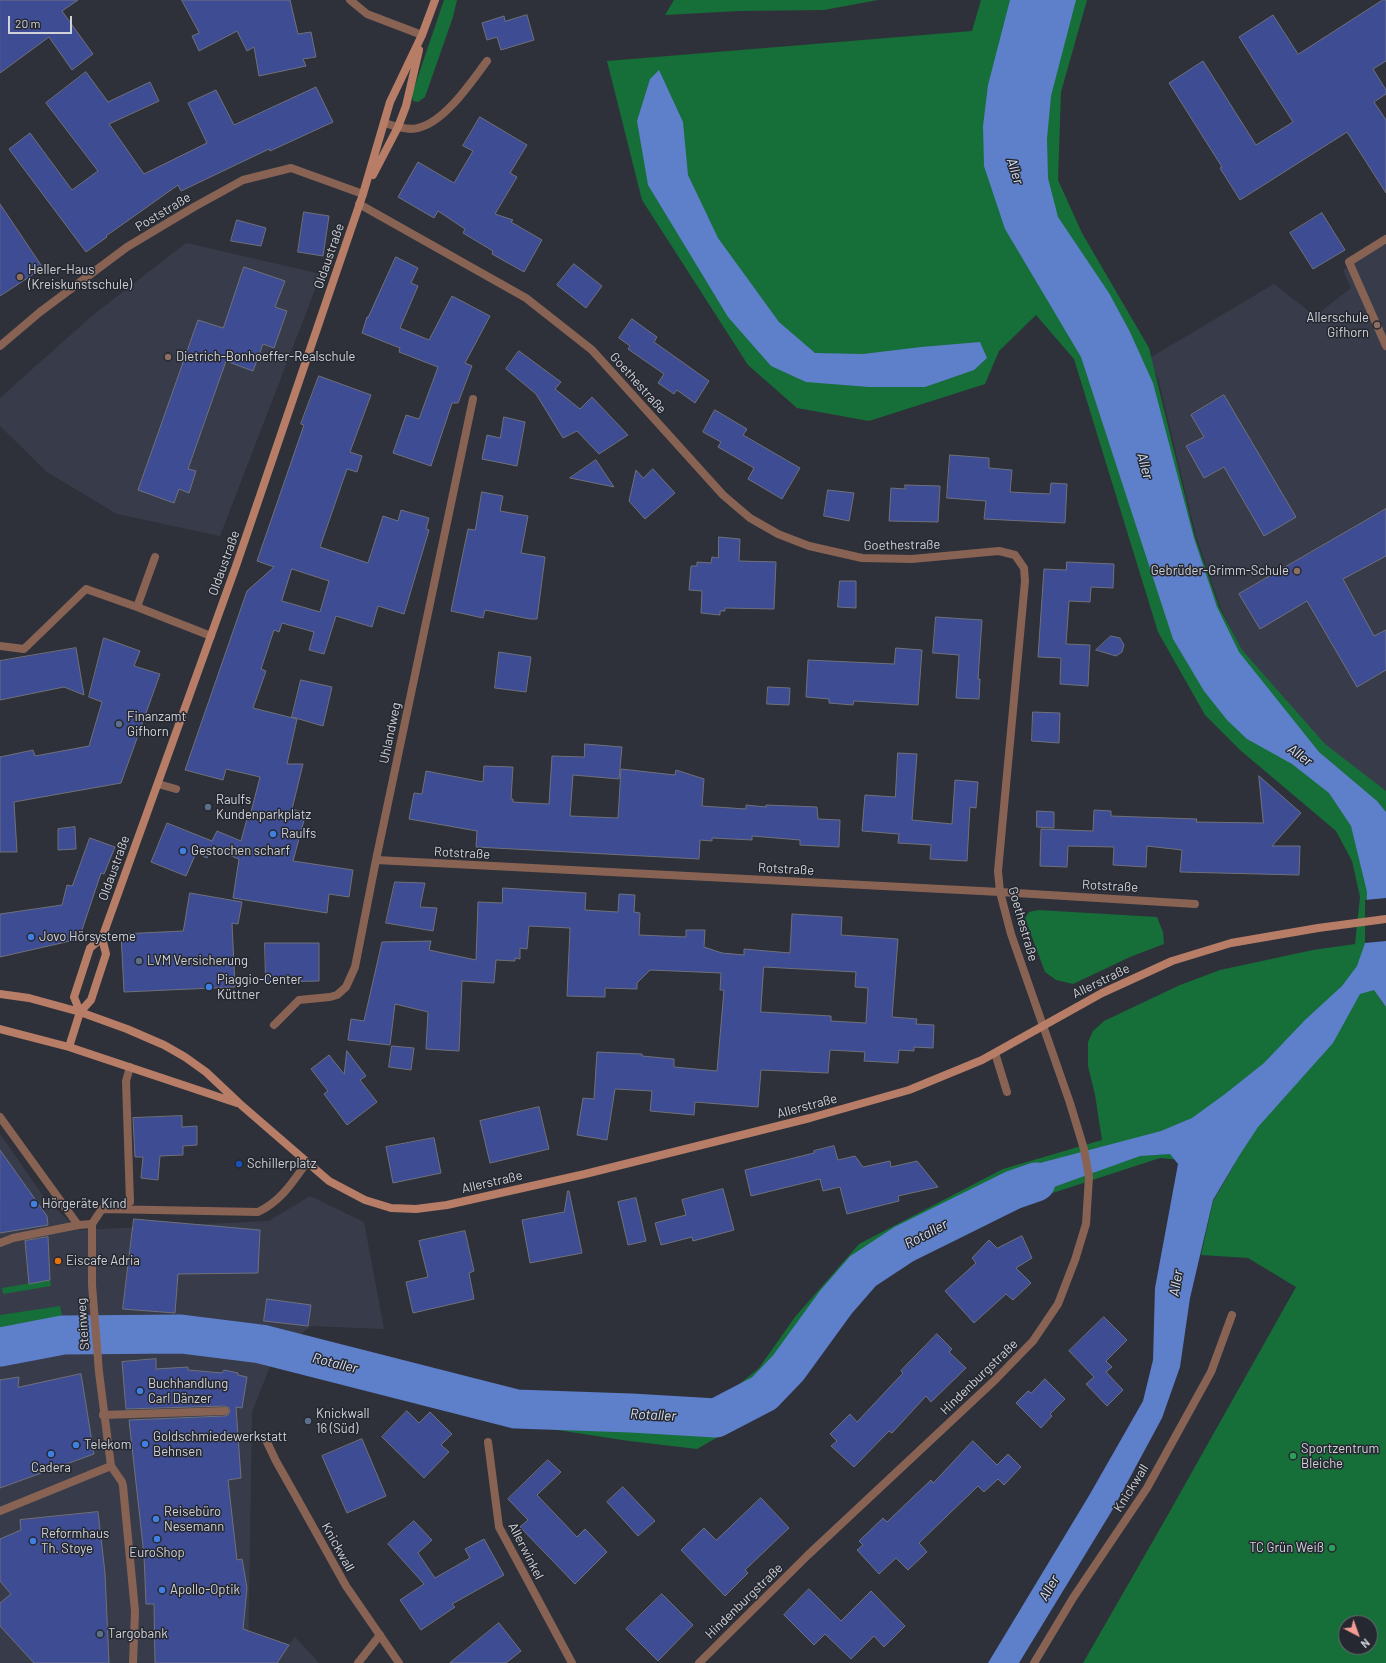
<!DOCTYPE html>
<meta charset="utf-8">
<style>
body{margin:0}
#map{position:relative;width:1386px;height:1663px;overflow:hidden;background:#2f313a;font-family:Barlow,sans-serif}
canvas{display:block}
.north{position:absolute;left:1338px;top:1615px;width:40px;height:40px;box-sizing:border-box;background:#252830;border:1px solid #696c73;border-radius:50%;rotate:139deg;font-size:11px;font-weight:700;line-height:16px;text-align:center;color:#d0d2d7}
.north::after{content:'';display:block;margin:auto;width:14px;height:18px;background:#f59c94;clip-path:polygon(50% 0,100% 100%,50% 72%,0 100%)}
.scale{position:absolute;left:8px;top:16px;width:64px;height:18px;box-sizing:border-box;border:2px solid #d0d2d7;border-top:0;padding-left:5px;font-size:12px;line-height:14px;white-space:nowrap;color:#d0d2d7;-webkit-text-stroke:3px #252830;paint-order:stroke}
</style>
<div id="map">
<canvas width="1386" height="1663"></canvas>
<div class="north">N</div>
<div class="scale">20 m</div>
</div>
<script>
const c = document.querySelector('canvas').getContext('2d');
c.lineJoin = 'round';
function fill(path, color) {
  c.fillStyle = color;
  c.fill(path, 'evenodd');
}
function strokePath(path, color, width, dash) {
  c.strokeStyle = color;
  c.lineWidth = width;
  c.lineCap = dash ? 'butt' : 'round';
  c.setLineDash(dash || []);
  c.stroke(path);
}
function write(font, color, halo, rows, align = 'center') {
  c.font = font + ' Barlow,sans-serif';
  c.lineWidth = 3;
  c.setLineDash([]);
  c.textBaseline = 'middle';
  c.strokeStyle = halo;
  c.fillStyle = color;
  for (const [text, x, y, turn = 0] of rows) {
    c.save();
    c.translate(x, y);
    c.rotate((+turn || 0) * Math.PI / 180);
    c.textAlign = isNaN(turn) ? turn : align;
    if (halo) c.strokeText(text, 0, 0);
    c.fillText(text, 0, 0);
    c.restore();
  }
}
fill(new Path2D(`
 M186,243l135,31 -101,262 -103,-22 -70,-42 -47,-46v-28l93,-83z
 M1386,244v562l-66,-57 -79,-99 -21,-44 -24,-70 -38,-158 -10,-19 126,-75 41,32 36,-28 -8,-18z
 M0,1134l46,66 33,30 190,-9 41,-25 54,26 20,107 -73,-3 -37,30 -22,56 -4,251h-248z
 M295,1637l24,26h-46z`), '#383c4a');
fill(new Path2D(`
 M444,0h13l-4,17 -28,80 -7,5 -5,-1 -1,-7z
 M674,0h204l-54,10 -85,1 -74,4z
 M981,0h106l-26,92 -3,88 24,53 67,115 46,189 24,70 23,43 83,94 61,47v194l-9,9 9,13v656h-303l82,-143 131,-233 -48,-29 -47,-3 12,-54 21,-36 -74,-7 -129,42 -106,50 -53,30 -89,111 -34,28 -52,30 -68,-8 -143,-22 -140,-36 -96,-32 -113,-8 -77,5 -60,10v-25l61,-10 109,-6 84,11 246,61 179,17 41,-6 39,-32 36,-51 64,-73 144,-75 99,-29 -7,-45 -7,-29v-24l5,-11 11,-10 76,-36 40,-15 93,-20 42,-6 5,-47 -8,-36 -16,-30 -96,-81 -35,-35 -47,-83 -84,-273 -38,-44 -37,36 -14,33 -116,37 -72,-13 -49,-43 -106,-165 -35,-139 365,-30zM1346,1623h24v24h-24z
 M1038,910l119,7 6,15 1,12 -34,13 -57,27 -17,-4 -11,-8 -20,-54 4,-6z
 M50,1280l1,6 -48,8 -1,-6z
 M60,1306l3,15 -63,11v-17z`), '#166e39');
fill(new Path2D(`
 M1010,0h66l-25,96 -4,43 1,39 10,39 51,76 21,39 23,51 41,155 23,69 22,45 80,100 58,49 9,11v195l-12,-17 -14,4 -27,49 -75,84 -19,29 -26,44 -23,98 -10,69 -18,51 -49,91 -94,154h-31l102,-169 53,-93 10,-41 2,-72 23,-124 -8,-10 -30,2 -100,36 -45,22 -16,-24 42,-22 140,-37 31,-13 33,-24 39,-31 41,-43 37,-34 15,-20 8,-23 2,-51 -16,-66 -22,-33 -37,-29 -45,-25 -20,-19 -23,-29 -31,-52 -92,-282 -76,-128 -21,-63 -1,-40 5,-41z
 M659,70l24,52 5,53 30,63 61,84 36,31 48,1 58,-7 59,-5 7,16 -13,12 -49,17h-56l-63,-5 -35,-16 -43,-49 -80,-132 -11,-64 13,-42z`), '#5e7fc9');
fill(new Path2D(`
 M1386,898v43l-21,2v-43z`), '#2f313a');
strokePath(new Path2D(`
 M0,1347l63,-12 118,-1 80,10 255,65 115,4 85,5 48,-25 24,-25 48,-66 27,-31 41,-27 109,-54 23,-8`), '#5e7fc9', 39);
const building = new Path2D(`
 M0,0h78l-16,11 31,43 -21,16 -23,-33 -49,36z
 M182,0h108l8,34 13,-2 5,25 -13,2 3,7 -47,10 -5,-29 -7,4 -10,-20 -38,20 -7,-15 7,-3z
 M1383,0h3v61l-13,8 13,21v4l-12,8 12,18v73l-39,-61 -107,68 -20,-32 2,-1 -53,-84 34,-22 53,84 37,-23 -54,-85 34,-22 25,39z
 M527,15l7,25 -33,10 -4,-13 -10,3 -5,-17 22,-7 1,5z
 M86,72l22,30 42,-20 9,19 -50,23 35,50 63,-31 -19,-40 28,-13 18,35 82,-38 17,35 -63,29 -1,-2 -88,42 -3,-6 -72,51 1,1 -21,15 -77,-103 21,-16 42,57 26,-19 -52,-68z
 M480,117l47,28 -17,28 7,4 -22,37 18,6 -2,2 31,18 -18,32 -32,-18 1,-3 -30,-18 2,-4 -27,-18 -4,7 -36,-21 20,-35 36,21 19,-32 -10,-5z
 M0,204l43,64 -43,28z
 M304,212l25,4 -6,40 -25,-4z
 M1322,213l23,37 -32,19 -23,-36z
 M237,220l29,8 -5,18 -30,-5z
 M396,257l22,11 -7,15 7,3 -18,42 29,12 23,-44 38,20 -25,47 7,3 -14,37h-6l-21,63 -38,-13 13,-38 13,4 19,-52 -39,-15 1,-4 -38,-15 5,-16h1z
 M574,264l28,22 -16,22 -29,-23z
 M244,267l41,14 -10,26 12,4 -13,37 -11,-4 -10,27 -27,-10 -38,108 8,2 -7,22 -10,-4 -5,14 -36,-13 60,-170 25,8z
 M632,319l25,18 -3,5 55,39 -14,22 -18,-13 -3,4 -16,-11 6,-9 -36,-25 2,-3 -11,-8z
 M519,351l42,31 -6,7 25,20 12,-12 36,38 -29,19 -22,-23 -14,7 -27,-44 -30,-25z
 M319,376l52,19 -21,57 12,4 -5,16 -10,-3 -27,78 48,16 15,-47 15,5 3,-11 28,8 -3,11 3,1 -25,84 -26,-8 -6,21 -36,-11 -12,38 -15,-4 5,-18 -32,-9 -3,9 -5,-2 -13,39 5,2 -13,37 44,11 -10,45h16l-11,45 14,4 -13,48 60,9 -4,27 -20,-3 -2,19 -94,-15 6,-39 -28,-11 -4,10 -11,-5 -10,23 -35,-14 16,-39 45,18 5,-10 24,10 7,-26 2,1 10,-39 -34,-8 -3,11 -38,-10 62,-179 27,-24 -17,-6 47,-136 -3,-1zM292,569l37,12 -9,31 -38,-11z
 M1224,395l72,122 -32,19 -40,-69 -20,11 -18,-32 18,-9 -13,-22z
 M715,410l32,19 -4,6 57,33 -18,31 -34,-20 6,-11 -36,-21 3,-5 -18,-10z
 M504,417l21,5 -8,44 -35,-7 5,-24 13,3z
 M950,455l39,3v10l23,2 -2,22 40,2 1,-11 16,1 -2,39 -81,-4 2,-18 -39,-3z
 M596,460l18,27 -44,-9z
 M653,469l22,24 -30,26 -16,-18 7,-31 7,8z
 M905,485l35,1 -2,36 -49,-1 2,-33 14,1z
 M828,490l26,3 -5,28 -25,-5z
 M482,492l21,4 -3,15 28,5 -7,37 24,4 -8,62h-7l-45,-9 -2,8 -32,-7 17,-82 7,1z
 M1386,509v47l-43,23 31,57 12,-6v40l-29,17 -50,-86 -47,28 -21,-35z
 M719,537l21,2 -1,22 37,1 -2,47 -49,-1v3h-5v4l-19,-2 1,-22 -13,-1 2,-24h6v-4l14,1 1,-6 6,1z
 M1067,562l47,2 -1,24 -22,-1 -1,15 -21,-1 -3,43 24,1 -2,41 -28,-2 1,-26 -23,-1 6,-88 22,1z
 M840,581h16v27l-18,-1z
 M936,617l46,3 -4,59h2l-1,20 -23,-1 3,-43 -26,-2z
 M1111,636l9,2 4,7 -2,7 -6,4 -20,-6z
 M104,638l36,13 -6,15 26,8 -39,109 -107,19 3,50h-17v-95l33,-7 2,6 54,-10 13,-44 -13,-5z
 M76,648l8,47 -20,-8 -64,13v-39z
 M896,648l26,2 -4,55 -64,-4 -1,4 -24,-2v-4l-23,-2 2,-37 86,4z
 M499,652l32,5 -5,35 -31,-4z
 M301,680l31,7 -9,39 -31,-9z
 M768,687l22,1 -1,17 -22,-1z
 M1033,712l27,1 -1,30 -27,-2z
 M585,744l37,3 -3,32 -46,-4 -3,41 48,2 3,-49 54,6 1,-5 28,9 -2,27 44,3v-4l20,2v-2l51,2 1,12 22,1 -1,27 -39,-2v-5l-48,-4v4l-40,-2v3l-12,-1 -1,19 -223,-12 1,-16 -68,-12 5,-26 8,1 4,-23 57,11 1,-16 29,1 -2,32h2v3l36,2 3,-48 32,1z
 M898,753l19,1 -5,66 40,4 3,-44 23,2 -2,26 -6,-1 -3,54 -37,-2 1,-14 -33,-2 1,-9 -37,-3 3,-36 30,2z
 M1259,776l42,37 -29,33h28l-1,29 -119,-3 2,-22 -35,-4 -1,21 -33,-2 1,-18 -46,-1 -1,21 -27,-1 1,-37 52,2 1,-21 17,1v5l86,3 -1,3 67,1z
 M1037,811l17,1v16l-17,-1z
 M75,827l1,22 -18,1v-21z
 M90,838l25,9 -11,27 -3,-1 -22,66 -79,18v-43l62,-9 5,-20 5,1z
 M395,882l30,1 -5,24 17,1 -4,23 -47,-8z
 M503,888l83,5 -1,17 33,2 1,-18 16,1 -1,17 6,1 -1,22 47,2v-7h19l-1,17 18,6 22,2v-6l46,4 2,-39 50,3 -1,18 57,4 -6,78 25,2 -1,5 18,1 -1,23 -19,-1v4l-15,-1 -1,13 -34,-2 1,-9 -35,-2 -2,23 -67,-3 -3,37 -63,-5 -1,13 -44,-4 2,-20 -37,-2 -8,51 -30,-5 6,-37 11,1 3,-47 45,2v2l32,3v8l43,4 7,-81h-4l1,-17 -71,-3 -13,13v6l-32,-1v9l-38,-1 3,-68 -41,-2 -2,23 -7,-1v11l-5,-1v3l-19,-1 -2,23 -32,-2 -3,70 -33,-2 2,-37 -33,-8 -5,41 -42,-5 3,-21 13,2 18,-79 49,-1 -2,9 47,10 2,-58 24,1zM764,967l92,5 -1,15 13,1 -2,35 -35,-2v-5l-70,-4z
 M190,893l52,9 -4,22 -6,-1 3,64 -111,5 -3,-58 62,-3z
 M265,943h54v38l-53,1z
 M392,1046l22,2 -3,22 -22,-3z
 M347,1051l19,25 -6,4 17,22 -30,23 -23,-31 4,-3 -17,-22 18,-14 15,19z
 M539,1107l10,42 -59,14 -10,-42z
 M182,1116v11l15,-1v19l-14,1v9l-23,1 -2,24 -17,-2 2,-21h-8l-2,-39z
 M434,1138l7,35 -48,10 -7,-36z
 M834,1146l4,14 17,-4 8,11 27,-6 1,6 26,-6 21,26 -40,9 1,5 -52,13 -7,-27 -17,4 -3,-12 -69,17 -6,-26 69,-17v-2z
 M0,1150l47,66 1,9 -48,8z
 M723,1189l11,41 -41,11 -1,-4 -31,8 -6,-22 31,-8 -4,-15z
 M568,1191h1l13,62 -52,10 -8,-43 42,-8z
 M636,1198l10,43 -18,4 -10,-43z
 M134,1219l126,11 -2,43 -80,1 -3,39 -52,-4z
 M465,1231l9,40 -5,2 5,26 -61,14 -7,-31 22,-5 -9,-36z
 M1022,1236l10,22 -16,10 15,15 -18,17 -7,-6 -32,29 -29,-32 31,-28 -4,-5 17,-18 8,8z
 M48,1237l2,43 -21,4 -4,-43z
 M267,1299l44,6 -3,21 -44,-5z
 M1104,1317l23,23 -21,21 6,6 -6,5 17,18 -16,16 -21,-22 8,-7 -25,-26z
 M937,1334l15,15 -3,3 17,16 -35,34 -5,-6 -34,37 -3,-2 -35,36 -23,-21 6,-5 -7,-7 20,-20 7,8 46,-49 -2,-2z
 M156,1359v10l32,-2v3l34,3 2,-3 14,3v2l9,2 -5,31 -6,-1 5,71 -13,2 9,80 5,-1 5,29 -4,41 46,16 -12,18h-122l-1,-59h-8l-2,-49 -15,-135 96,-4 3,-1 2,-4 -1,-3 -4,-2 -99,3 -4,-47z
 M81,1374l13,80 -94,34v-108l19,-3 -1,10z
 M1045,1379l20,20 -15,15 2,2 -11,12 -25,-25 12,-12 3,2z
 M407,1411l12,12 11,-11 22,22 -11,11 8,7 -25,26 -42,-41z
 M362,1439l24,57 -39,17 -25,-57z
 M973,1441l24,24 11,-11 13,13 -17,18 -6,-6 -14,13 -6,-6 -59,57 8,9 -19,18 -12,-12 -17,16 -22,-24 6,-5 -4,-4 24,-23 4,4 44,-42 2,3z
 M548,1460l13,12 -24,23 40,42 8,-8 22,23 -32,32 -55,-57 8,-7 -20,-21z
 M623,1487l32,34 -17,15 -31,-34z
 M761,1498l28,30 -44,42 3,3 -23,23 -44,-46 23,-22 12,12z
 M98,1512l7,61 4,90h-75l-34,-37v-23l11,-9 -11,-13v-42l21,-9 -1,-10z
 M414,1521l18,19 -14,13 17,25 35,-20 -5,-9 19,-10 20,36 -52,29 3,3 -34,23 -21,-30 24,-16 -36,-40z
 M809,1589l32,32 30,-30 34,35 -21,21 -10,-11 -23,23 -26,-25 -11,11 -30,-30z
 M662,1594l31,31 -35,36 -32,-32z
 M499,1623l22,28 -15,12h-56z`);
fill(building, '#3e4c94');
strokePath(building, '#6e717a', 1);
strokePath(new Path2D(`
 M385,123c9,3 23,8 33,5 27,-6 53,-46 69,-67
 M1386,239l-37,23 37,84
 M137,607l18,-50
 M0,646l24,3 62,-60 51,18 74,29
 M158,784l18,5
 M995,1053l12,39
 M0,1243l13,-5 65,-13 14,-1
 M265,1438l11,23 22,39
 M358,1663l22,-28`), '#886354', 8);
strokePath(new Path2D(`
 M350,0l17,14 55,21
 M359,204l167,94 66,52 131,145 27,23 28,16 31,12 53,12 50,1 87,-8 16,4 9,13 1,13 -27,290 2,21 11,42 59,169 14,46 5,28 -3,47 -11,36 -17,44 -25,37 -38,39 -187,175 -109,108
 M0,346l40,-34 87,-65 67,-40 49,-27 48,-12 72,26
 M376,860l624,32 195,12
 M274,1025l25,-25 31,-3 7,-2 9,-8 9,-20 21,-107 97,-461
 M130,1067l-4,14 4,121
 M0,1117l78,108
 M103,1415l122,-4
 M488,1442l11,85 73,136
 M298,1500l48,86 53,77
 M0,1511l111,-45
 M133,1663l2,-52 -12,-125 -1,-4 -11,-16 -12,-94 -7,-87v-61l10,-15 156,3c23,-11 34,-29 49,-50
 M1034,1663l39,-65 74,-110 64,-116 21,-57`), '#886354', 8);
strokePath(new Path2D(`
 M373,175l25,-48 8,-21 13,-56
 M0,994l29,4 51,14 47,17 37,16 21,12 21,15 34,32 89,77 36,19 26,8 25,1 31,-4 138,-31 225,-56 99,-28 73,-30 120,-67 70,-32 59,-18 87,-15 68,-9
 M80,1012l-6,-15 16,-49 12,-10 134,-372 127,-372 27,-92 32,-67 13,-35
 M0,1029l69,18 168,56
 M69,1047l11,-35 11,-12 15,-46 -4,-16`), '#b87d66', 8);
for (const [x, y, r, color] of [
 [20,277,4,"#8d6e63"],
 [1377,325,4,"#8d6e63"],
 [168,357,4,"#8d6e63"],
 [1297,571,4,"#8d6e63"],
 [119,724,4,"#5c6f8a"],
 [208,807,4,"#5c6f8a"],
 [273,834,4,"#3f7fe0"],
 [183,851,4,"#3f7fe0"],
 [31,937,4,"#3f7fe0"],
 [139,961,4,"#5c6f8a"],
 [209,987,4,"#3f7fe0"],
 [239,1164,4,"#1a4fb4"],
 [34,1204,4,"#3f7fe0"],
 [58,1261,4,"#e8710a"],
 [140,1391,4,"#3f7fe0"],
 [308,1421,4,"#5c6f8a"],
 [145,1444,4,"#3f7fe0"],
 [76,1445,4,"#3f7fe0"],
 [51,1454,4,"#3f7fe0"],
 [1293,1456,4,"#2e9e5b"],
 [156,1519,4,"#3f7fe0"],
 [157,1539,4,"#3f7fe0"],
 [33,1541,4,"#3f7fe0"],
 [1332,1548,4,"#2e9e5b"],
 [162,1590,4,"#3f7fe0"],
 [100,1634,4,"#5c6f8a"]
]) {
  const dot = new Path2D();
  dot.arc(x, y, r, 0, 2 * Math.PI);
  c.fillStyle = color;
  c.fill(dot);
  strokePath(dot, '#252830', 1.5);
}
write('13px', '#d0d2d7', '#252830', [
 ["Poststraße",163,212,-31],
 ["Oldaustraße",329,256,-71],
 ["Goethestraße",638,383,48],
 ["Goethestraße",902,545,-1],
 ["Oldaustraße",224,563,-70],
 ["Uhlandweg",390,733,-78],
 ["Rotstraße",462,853,3],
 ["Oldaustraße",114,868,-70],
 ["Rotstraße",786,869,3],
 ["Rotstraße",1110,886,3],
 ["Goethestraße",1023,924,74],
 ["Allerstraße",1101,981,-26],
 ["Allerstraße",807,1106,-15],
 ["Allerstraße",492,1182,-13],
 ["Steinweg",83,1324,-94],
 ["Hindenburgstraße",979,1377,-44],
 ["Knickwall",1131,1488,-58],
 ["Knickwall",338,1547,61],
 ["Allerwinkel",526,1551,63],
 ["Hindenburgstraße",744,1601,-44]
]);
write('13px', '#d0d2d7', '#252830', [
 ["Heller-Haus",28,270],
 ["(Kreiskunstschule)",28,285],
 ["Allerschule",1369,318,"right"],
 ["Gifhorn",1369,333,"right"],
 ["Dietrich-Bonhoeffer-Realschule",176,357],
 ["Gebrüder-Grimm-Schule",1289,571,"right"],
 ["Finanzamt",127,717],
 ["Gifhorn",127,732],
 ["Raulfs",216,800],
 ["Kundenparkplatz",216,815],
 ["Raulfs",281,834],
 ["Gestochen scharf",191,851],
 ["Jovo Hörsysteme",39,937],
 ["LVM Versicherung",147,961],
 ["Piaggio-Center",217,980],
 ["Küttner",217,995],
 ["Schillerplatz",247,1164],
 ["Hörgeräte Kind",42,1204],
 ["Eiscafe Adria",66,1261],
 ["Buchhandlung",148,1384],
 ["Carl Dänzer",148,1399],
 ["Knickwall",316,1414],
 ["16 (Süd)",316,1429],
 ["Goldschmiedewerkstatt",153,1437],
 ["Behnsen",153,1452],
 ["Telekom",84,1445],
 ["Sportzentrum",1301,1449],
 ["Bleiche",1301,1464],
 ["Cadera",51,1468,"center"],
 ["Reisebüro",164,1512],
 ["Nesemann",164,1527],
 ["Reformhaus",41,1534],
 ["Th. Stoye",41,1549],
 ["TC Grün Weiß",1324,1548,"right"],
 ["EuroShop",157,1553,"center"],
 ["Apollo-Optik",170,1590],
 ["Targobank",108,1634]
], 'left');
write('italic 14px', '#d6e0f4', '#252830', [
 ["Aller",1015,171,72],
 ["Aller",1145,466,75],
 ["Aller",1300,755,36],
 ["Rotaller",926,1234,-28],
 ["Aller",1176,1283,-81],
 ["Rotaller",335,1363,14],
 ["Rotaller",653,1415,3],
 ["Aller",1049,1588,-60]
]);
</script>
